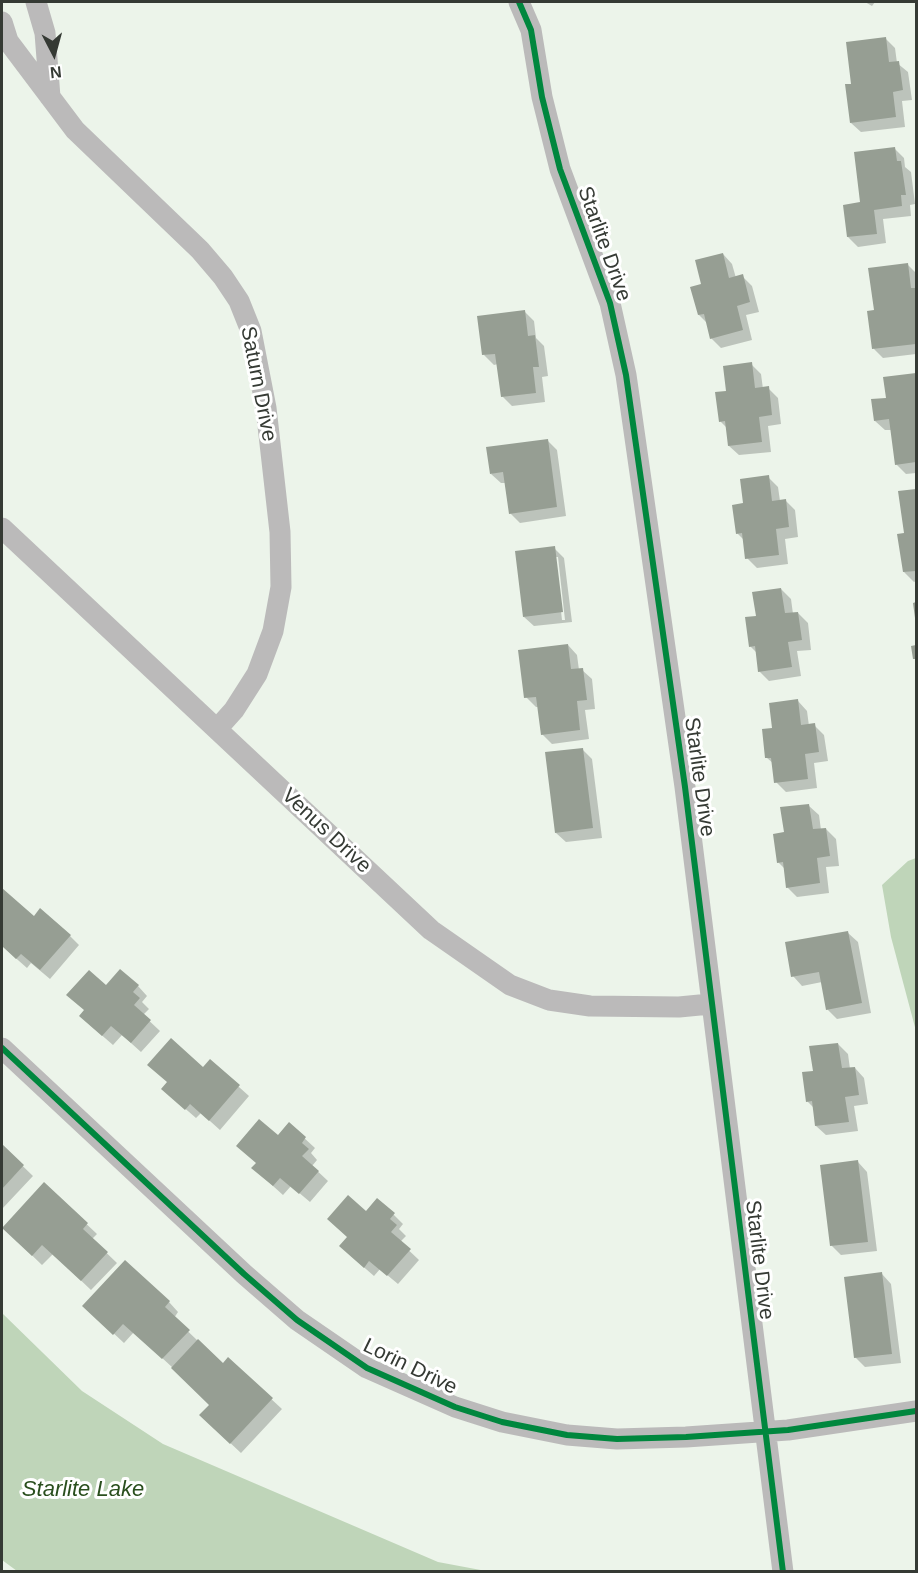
<!DOCTYPE html>
<style>
body{margin:0}
#map{position:relative;width:918px;height:1573px;overflow:hidden;background:#ecf4ea;font-family:Helvetica,sans-serif}
canvas{display:block}
.frame{position:absolute;inset:0;border:3px solid #353a34;pointer-events:none}
.north{position:absolute;left:24px;top:24px;width:60px;height:60px;-webkit-text-stroke:4px #fff;paint-order:stroke;rotate:174deg;font-size:16px;font-weight:700;line-height:24px;text-align:center;color:#353a34}
.north::after{content:'';display:block;margin:auto;width:21px;height:27px;background:#353a34;clip-path:polygon(50% 0,100% 100%,50% 72%,0 100%)}
</style>
<div id="map">
<canvas width="918" height="1573"></canvas>
<div class="frame"></div>
<div class="north">N</div>
</div>
<script>
const c = document.querySelector('canvas').getContext('2d');
c.lineJoin = 'round';
function fill(path, color) {
  c.fillStyle = color;
  c.fill(path, 'evenodd');
}
function strokePath(path, color, width, dash) {
  c.strokeStyle = color;
  c.lineWidth = width;
  c.lineCap = dash ? 'butt' : 'round';
  c.setLineDash(dash || []);
  c.stroke(path);
}
function write(font, color, halo, rows, align = 'center') {
  c.font = font + ' Helvetica,sans-serif';
  c.lineWidth = 6;
  c.setLineDash([]);
  c.textBaseline = 'middle';
  c.strokeStyle = halo;
  c.fillStyle = color;
  for (const [text, x, y, turn = 0] of rows) {
    c.save();
    c.translate(x, y);
    c.rotate((+turn || 0) * Math.PI / 180);
    c.textAlign = isNaN(turn) ? turn : align;
    if (halo) c.strokeText(text, 0, 0);
    c.fillText(text, 0, 0);
    c.restore();
  }
}
fill(new Path2D(`
 M916,858v173l-25,-94 -9,-52 26,-24z
 M2,1313l80,78 81,53 275,118 48,9h-469l-15,-11z`), '#bfd5b9');
fill(new Path2D(`
 M865,2h10l-3,4z
 M885,38l10,10 2,15 11,9 4,28 -10,1 3,26 -44,5 -10,-9z
 M894,148l10,10 1,9 6,5 4,32 -5,1 1,11 -28,3 3,24 -28,4 -10,-10 14,-33z
 M723,254l9,10 4,14 6,-2 10,10 7,26 -13,3 6,25 -31,8 -10,-10 -4,-15 -8,-8 4,-30z
 M908,265l8,8v81l-33,4 -9,-9 1,-38z
 M524,311l10,10 2,17 8,8 4,30 -6,1 3,25 -33,4 -10,-10 -4,-32 -4,1 -10,-10z
 M751,364l10,10 2,15 5,-1 10,10 3,26 -13,2 3,26 -32,3 -10,-9 -2,-18 -7,-7 8,-29z
 M916,374v99l-10,1 -10,-10 -4,-34h-7l-10,-9 13,-22 -3,-21z
 M547,440l10,10 9,66 -46,7 -10,-10 -4,-30h-5l-10,-9z
 M768,477l10,10 2,14 5,-1 10,10 3,27 -13,2 3,25 -31,4 -10,-10 -3,-18 -7,-7 8,-28z
 M916,490v91l-2,1 -10,-10 2,-38 -6,-42z
 M554,548l10,10 8,64 -38,4 -10,-9zM555,557h3l7,63h-3z
 M781,589l10,10 2,15 5,-1 10,10 3,27 -14,1 4,25 -32,5 -10,-10 -2,-18 -7,-7 7,-29z
 M568,645l9,10 2,15h3l10,9 3,30 -10,1 4,29 -37,5 -10,-10 -3,-27h-3l-10,-10z
 M798,701l9,10 2,15 5,-1 10,10 4,26 -14,2 3,25 -31,4 -10,-10 -2,-18 -7,-6 7,-29z
 M582,749l10,10 10,79 -36,4 -10,-9z
 M809,806l10,9 2,15 5,-1 10,10 3,27 -13,1 3,26 -32,4 -10,-10 -2,-18 -7,-7 7,-29z
 M2,890l32,28 36,18 9,9 -29,34 -19,-16 -4,5 -25,-22z
 M848,933l10,9 13,71 -34,6 -10,-10 -5,-27 -20,4 -9,-10z
 M138,986l9,10 -5,6 7,7 -6,6 17,16 -19,21 -19,-17 -9,10 -23,-20 16,-38z
 M838,1044l10,10 2,15 5,-1 9,10 4,26 -14,2 4,25 -32,4 -10,-9 -2,-18 -7,-7 7,-29z
 M210,1061l39,35 -29,34 -19,-17 -5,5 -23,-20 -5,-15 35,-14z
 M289,1124l26,24 -4,5 6,7 -5,6 16,15 -18,21 -19,-16 -8,9 -20,-18 15,-40z
 M2,1146l31,30 -31,33z
 M858,1162l9,10 10,79 -36,4 -10,-10z
 M44,1184l53,50 -5,5 25,24 -26,27 -38,-36 -11,11 -29,-28z
 M366,1213l27,1 10,10 -4,5 7,7 -6,6 19,18 -21,24 -18,-15 -6,7 -23,-20 -3,-19z
 M882,1274l9,10 10,79 -36,4 -10,-10z
 M169,1302l9,10 -4,6 49,47 5,-6 54,50 -41,44 -30,-28v-20l-38,-37 -39,-36 -10,11 -30,-28z`), '#0003');
fill(new Path2D(`
 M886,37l3,25 10,-1 4,29 -10,2 3,25 -46,6 -5,-39h6l-5,-42z
 M895,147l2,14h4l5,34h-5l1,11 -28,4 3,24 -30,3 -4,-32 17,-3 -6,-50z
 M723,253l6,25 14,-4 7,28 -13,4 6,24 -33,9 -6,-25 -6,1 -8,-28 11,-3 -6,-24z
 M908,263l3,25h5v56l-44,5 -5,-38 7,-1 -6,-42z
 M525,310l3,26 7,-1 4,32h-6l3,26 -35,4 -6,-43 -13,1 -5,-39z
 M752,362l3,26 14,-2 3,29 -13,2 3,25 -34,4 -3,-25 -6,1 -4,-30 11,-1 -3,-25z
 M916,373v89l-21,3 -6,-46 -15,2 -3,-22 15,-1 -3,-21z
 M548,439l9,68 -48,7 -6,-42 -13,2 -4,-27z
 M769,475l3,26 14,-2 3,28 -13,2 3,26 -34,4 -3,-26 -6,1 -4,-29 11,-2 -3,-24z
 M916,489v82l-13,1 -6,-38 7,-1 -6,-42z
 M555,546l8,66 -40,5 -8,-66z
 M781,588l4,25 13,-1 4,28 -14,2 4,25 -34,5 -3,-26 -6,1 -4,-30 11,-1 -4,-24z
 M916,602v16h-1l-2,-15z
 M568,644l3,25 12,-1 4,32 -10,1 3,29 -39,5 -5,-38 -12,1 -6,-48z
 M916,645v14h-3l-2,-13z
 M798,699l3,26 14,-2 4,29 -14,2 3,25 -34,4 -3,-25h-6l-3,-29 10,-1 -3,-25z
 M583,748l10,80 -38,5 -10,-81z
 M809,804l4,25 13,-1 4,28 -13,2 3,25 -34,5 -3,-26 -6,1 -4,-29 11,-2 -4,-25z
 M2,888l32,28 6,-8 31,27 -31,35 -19,-16 -5,5 -14,-13z
 M848,931l14,72 -36,7 -7,-38 -28,5 -6,-35z
 M120,969l19,16 -6,7 7,6 -6,7 17,15 -20,23 -20,-17 -9,10 -23,-20 5,-6 -18,-15 23,-25 17,15z
 M171,1038l32,29 7,-8 30,26 -31,36 -19,-17 -5,6 -24,-21 6,-7 -20,-17z
 M838,1043l4,25 13,-1 4,28 -14,2 4,25 -34,4 -3,-25 -6,1 -4,-30 11,-1 -4,-25z
 M259,1119l19,16 11,-13 17,15 -4,6 7,6 -7,7 17,15 -20,23 -19,-16 -7,8 -22,-18 5,-5 -20,-17z
 M2,1144l22,21 -22,24z
 M858,1160l10,82 -38,4 -10,-81z
 M44,1182l44,41 -5,6 25,23 -27,29 -39,-36 -10,11 -30,-28z
 M348,1195l18,16 11,-13 18,15 -5,6 7,6 -6,7 20,17 -24,27 -18,-15 -5,7 -25,-22 8,-9 -20,-18z
 M125,1260l45,41 -5,6 25,23 -28,29 -39,-35 -10,11 -31,-29z
 M882,1272l10,82 -38,4 -10,-81z
 M198,1339l25,24 5,-6 45,41 -43,46 -31,-29 10,-10 -38,-37z`), '#969e93');
strokePath(new Path2D(`
 M36,2l9,31 5,64
 M519,2l12,28 11,67 18,72 50,134 16,72 59,412 98,785
 M2,22l6,19 67,89 125,120 23,27 16,24 12,30 15,77 14,124 1,55 -8,44 -16,43 -23,36 -17,19
 M2,528l429,402 79,55 39,15 41,6 89,1 31,-3
 M2,1048l242,226 53,46 70,48 88,39 47,15 65,13 50,4 69,-2 102,-7 128,-19`), '#bbbaba', 21);
strokePath(new Path2D(`
 M519,2l12,28 11,67 18,72 50,134 16,72 59,412 98,785
 M2,1048l242,226 53,46 70,48 88,39 47,15 65,13 50,4 69,-2 102,-7 128,-19`), '#00873e', 6);
write('21px', '#353a34', '#fff', [
 ["Starlite Drive",604,244,70],
 ["Saturn Drive",258,384,79],
 ["Starlite Drive",699,777,82],
 ["Venus Drive",326,831,43],
 ["Starlite Drive",759,1260,83],
 ["Lorin Drive",410,1367,26]
]);
write('italic 22px', '#2a4f1e', '#fff', [
 ["Starlite Lake",83,1490]
]);
</script>
